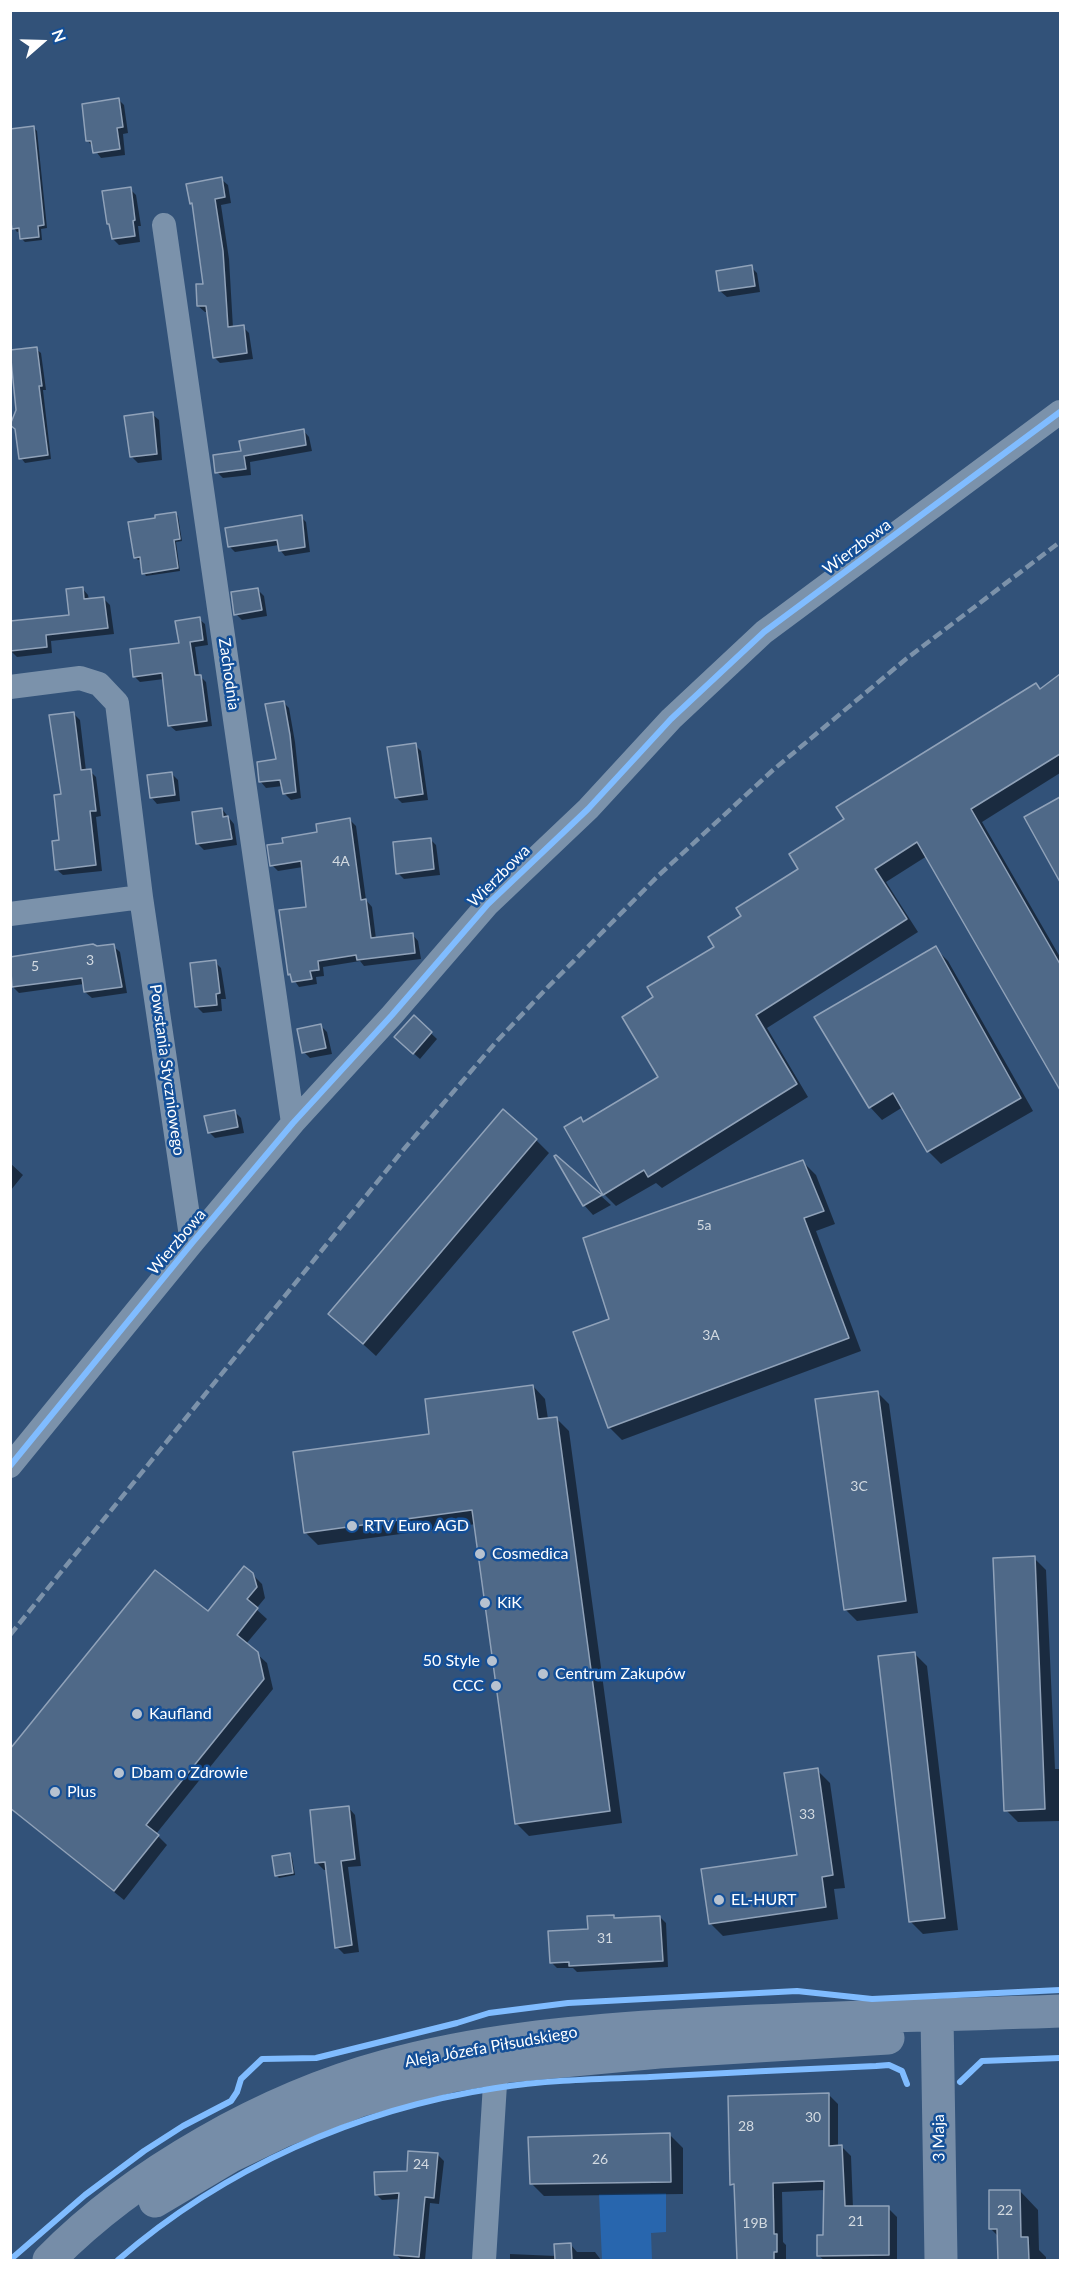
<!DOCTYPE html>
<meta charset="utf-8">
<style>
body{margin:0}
#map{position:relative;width:1071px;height:2271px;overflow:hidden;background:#325279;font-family:Lato,sans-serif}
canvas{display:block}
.frame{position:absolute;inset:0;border:12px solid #fff;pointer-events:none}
.north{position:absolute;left:12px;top:12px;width:60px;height:60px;-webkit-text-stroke:4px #144f97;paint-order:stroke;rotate:70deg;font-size:16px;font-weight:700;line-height:24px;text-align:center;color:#fff}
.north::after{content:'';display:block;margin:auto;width:21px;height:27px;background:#fff;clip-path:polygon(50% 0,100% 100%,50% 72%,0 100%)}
</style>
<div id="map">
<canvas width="1071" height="2271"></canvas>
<div class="frame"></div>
<div class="north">N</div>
</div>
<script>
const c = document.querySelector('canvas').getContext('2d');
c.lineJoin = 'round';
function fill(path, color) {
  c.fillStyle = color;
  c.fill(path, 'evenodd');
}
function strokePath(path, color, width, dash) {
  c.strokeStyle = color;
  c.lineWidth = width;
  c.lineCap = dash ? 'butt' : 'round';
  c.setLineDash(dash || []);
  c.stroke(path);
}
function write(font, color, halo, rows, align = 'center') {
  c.font = font + ' Lato,sans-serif';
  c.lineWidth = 5;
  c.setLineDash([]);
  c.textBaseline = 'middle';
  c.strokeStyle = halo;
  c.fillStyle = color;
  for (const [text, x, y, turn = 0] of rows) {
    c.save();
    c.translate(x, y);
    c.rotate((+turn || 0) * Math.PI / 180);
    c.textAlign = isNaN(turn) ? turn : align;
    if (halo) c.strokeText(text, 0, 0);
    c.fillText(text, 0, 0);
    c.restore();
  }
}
fill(new Path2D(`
 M666,2193v39l-15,1 1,27h-50l-3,-66z`), '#2866ae');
fill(new Path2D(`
 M118,99l6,6 4,28 -5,1 2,21 -24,3 -13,-17z
 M34,128l3,3 10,97 -6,1 1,11 -17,2 -3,-3 -1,-8 -4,1 -3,-4z
 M221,179l7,6 3,18 -10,2 8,54 4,69 10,-1 6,6 4,26 -33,4 -6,-6 -6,-45h-3l-7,-6 7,-21 -12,-80 -2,-2z
 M130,189l6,6 5,31h-3l2,16 -21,3 -6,-6 -2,-13 -3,-2z
 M751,267l6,6 3,19 -33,5 -7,-6z
 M36,349l5,4 5,37h-3l8,69 -26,4 -4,-5z
 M152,414l7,6 3,40 -24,3 -6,-6z
 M303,430l6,7 3,14 -62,11 1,13 -28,3 -6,-6 26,-20z
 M176,513l2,3 4,25 -6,1 4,29 -34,5 -2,-3 -2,-14 -4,1 -3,-3 22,-37z
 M301,517l5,5 4,30 -25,4 -5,-6 -1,-5 -44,7 -5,-5z
 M82,588l6,7 1,5 15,-1 6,6 4,29 -63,7 1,12 -35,4 -6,-6 59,-35z
 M258,590l6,6 3,20 -25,4 -6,-6z
 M199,619l6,5 3,21 -13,2 4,28 7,7 6,44 -36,5 -6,-5 -6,-47 -24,3 -6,-6 46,-31z
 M1060,676v97l-78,49 78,135v130l-133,-231 -41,26 32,50 -151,96 41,69 -146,91 -6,-5 -40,23 -12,-12 -24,-75 4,4 76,-45 -5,-80 62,-51 26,-30 57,-48 46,-50 190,-135 6,6z
 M283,702l6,6 6,34 6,56 -10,2 -7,-7 -1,-7 -17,2 -6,-7 18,-20z
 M74,714l6,6 6,51h4l6,6 5,39 -5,1 6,54 -39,4 -7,-6 5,-28 2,-46z
 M415,745l6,6 7,49 -26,3 -6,-6z
 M171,773l7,7 2,21 -23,3 -6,-7z
 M1060,799v78l-34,-59z
 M222,809l12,15 3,21 -33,5 -6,-6z
 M350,820l6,6 10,74 6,7 4,32 36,-5 6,7 3,18 -57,7 -4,-5 -37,6 1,9 -8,1 1,7 -18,3 -9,-13 17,-66 -4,-41 -25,4 -6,-6 12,-21 35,-11z
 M430,839l6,6 4,30 -36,4 -6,-6z
 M113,946l7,6 7,41 -35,5 -7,-6 -1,-8 -65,9 -6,-6 -3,-29z
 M935,948l13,13 85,150 -92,53 -13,-13 -25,-44 -21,13 -12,-13z
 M215,962l6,6 5,31h-5l1,12 -19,2 -6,-6z
 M414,1017l23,22 -17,20 -18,-16z
 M321,1026l6,6 5,22 -22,4 -6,-6z
 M235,1112l6,6 3,15 -29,5 -6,-6z
 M536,1140l13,13 -173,203 -46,-42z
 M556,1157l45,39 10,9 -18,10 -9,-10z
 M803,1162l13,13 19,49 -19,7 45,120 -239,89 -13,-13z
 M10,1163l13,12 -12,15 -1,-1z
 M533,1386l12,13 3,20 8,-1 13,13 53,392 -93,13 -13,-13 -40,-299 -158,21 -13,-13 126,-97z
 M877,1392l12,12 29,209 -61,8 -12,-12z
 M1034,1558l12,12 9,199h5v52l-42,1 -12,-12z
 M252,1574l10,10 3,14 -9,11 11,10 -21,25 21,19 6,26 -117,145 11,11 -43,55 -114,-92 198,-195z
 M914,1653l13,13 31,264 -35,4 -13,-13z
 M817,1770l13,13 15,105 -11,1 4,30 -115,17 -13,-13 88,-66z
 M348,1807l7,8 6,51 -13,1 11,85 -15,2 -7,-7 -10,-77h-3l-7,-7z
 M290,1855l2,2 3,18 -16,3 -3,-3z
 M614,1916l2,3 44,-2 6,6 2,44 -91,5 -4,-4h-16l-6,-6 38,-32z
 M828,2094l10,10v43h4l9,9 2,52h35l9,9v43h-73l-6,-5 6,-18 1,-47 -43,2 1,50 3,3v15h-47l-4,-72 -3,-4z
 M670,2135l13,13v46l-139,2 -13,-13z
 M438,2155l6,6 -5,43 -9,-1 -5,57h-23l-7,-6 5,-55 -18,1 -6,-6z
 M1020,2191l18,19 1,40 7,7v3h-47l-1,-24 -7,-7z
 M571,2245l6,7h18l6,8h-91v-6l46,2z`), '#0007');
const building = new Path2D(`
 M119,98l4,29 -6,1 3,21 -27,4 -2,-12h-5l-4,-37z
 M34,126l10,99 -6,1 1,11 -19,2 -1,-11 -7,1 -2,-13v-87z
 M222,177l3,20 -10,2 8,52 5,76 16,-2 3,28 -34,5 -7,-52h-9l-1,-22h7l-11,-81 -2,1 -4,-20z
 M131,187l4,33 -2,1 2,15 -23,3 -3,-15h-2l-5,-33z
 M752,265l3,21 -36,5 -3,-20z
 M37,347l5,39h-3l9,69 -29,4 -4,-30 -5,-4 6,-15 -6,-60z
 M153,412l4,42 -27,3 -6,-41z
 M304,429l2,16 -62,11 2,13 -31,4 -2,-18 28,-4 -2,-10z
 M176,512l4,27 -6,1 4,28 -36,6 -2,-17 -6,1 -6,-36 27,-4v-3z
 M302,515l3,32 -26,4 -2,-11 -49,7 -3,-19z
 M83,587l1,12 20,-2 4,31 -62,7 1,12 -37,4v-30l59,-6 -3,-26z
 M258,588l4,22 -28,5 -3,-23z
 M200,617l3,23 -13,2 5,33h6l6,46 -39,5 -6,-53 -29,4 -3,-28 49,-6 -4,-22z
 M1060,674v80l-89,55 89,155v126l-143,-248 -42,27 32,50 -151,96 41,69 -149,93 -4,-7 -41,25 -39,-68 17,-10 2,5 75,-45 -36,-60 31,-20 -6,-10 67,-40 -6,-10 33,-21 -5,-8 62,-39 -9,-15 55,-35 -8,-12 200,-124 4,6z
 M284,701l6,34 6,57 -13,2 -3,-14 -21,2 -2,-20 19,-3 -11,-55z
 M74,712l7,58 10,-1 5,42h-6l6,54 -41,5 -3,-29 7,-1 -5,-45 7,-1 -12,-79z
 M416,743l7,51 -28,4 -8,-51z
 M172,772l3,23 -25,3 -3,-23z
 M1060,797v85l-36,-65z
 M222,808l1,9 5,-1 4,23 -36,5 -4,-32z
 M350,818l11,82 5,-1 5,39 42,-5 2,20 -58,7 -1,-5 -38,6 1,9 -9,1 2,8 -20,3 -2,-8 -2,1 -9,-65 27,-3 -5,-46 -31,5 -3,-21 16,-2 -1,-5 35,-6 -1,-8z
 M431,838l3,31 -38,5 -3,-32z
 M93,944l4,2 17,-2 8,43 -38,5 -2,-14 -70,9 -2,-30z
 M936,946l85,152 -94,54 -34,-59 -24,15 -55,-91z
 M216,960l4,33 -4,1 1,11 -22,2 -5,-44z
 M414,1015l18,17 -19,22 -19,-17z
 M321,1024l5,24 -24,5 -5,-24z
 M503,1109l34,30 -174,205 -35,-30z
 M235,1110l3,17 -30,6 -4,-17z
 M556,1155l46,40 -19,11 -29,-50z
 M803,1160l21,51 -20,7 45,120 -241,90 -35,-96 36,-13 -26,-81z
 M533,1385l5,34 19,-2 53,394 -95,13 -43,-314 -168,23 -11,-81 136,-18 -4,-35z
 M878,1391l28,210 -62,9 -29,-211z
 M1035,1556l10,253 -41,2 -11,-253z
 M244,1566l9,7 4,14 -10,12 11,9 -21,27 21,17 6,27 -118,146 13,10 -45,56 -104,-83v-59l145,-179 53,41z
 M915,1652l30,266 -36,4 -31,-266z
 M818,1768l15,107 -11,2 4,30 -117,17 -8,-55 96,-14 -13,-82z
 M349,1806l6,53 -14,2 11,84 -17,3 -10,-86 -10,1 -5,-53z
 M290,1853l3,20 -18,3 -3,-20z
 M614,1915v3l46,-2 3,45 -94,5v-4l-19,1 -2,-32 40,-2 -1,-13z
 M829,2093v53l13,-1 3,61h44v49l-72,1v-21h6l1,-54 -51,2 1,51h3v18h-3v8h-37l-3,-76 -4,1 -2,-89z
 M670,2133l1,49 -141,2 -2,-47z
 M408,2151l30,2 -4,45 -9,-1 -6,60 -25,-2 5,-62 -24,2 -1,-23 33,-1z
 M989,2190h31l1,47h7l1,23h-31l-1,-31h-8z
 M571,2243l1,17h-17l-1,-16z`);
fill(building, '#4f6988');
strokePath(building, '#90a2b9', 1.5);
strokePath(new Path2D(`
 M164,225l129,898
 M10,687l70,-9 19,6 18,19 24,194 51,346
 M10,914l131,-17
 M10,1466l182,-223 101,-120 99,-108 96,-111 100,-95 83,-90 93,-87 296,-220
 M484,2260l12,-192`), '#7b92ab', 24);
strokePath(new Path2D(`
 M937,2016l4,244
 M155,2201l74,-44 54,-26 78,-31 90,-24 58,-10 150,-14 229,-14
 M49,2260c86,-88 219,-162 337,-194 90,-25 184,-34 277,-40 132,-9 265,-10 397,-15`), '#768da8', 33);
strokePath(new Path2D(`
 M10,1635l394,-486 93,-108 49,-52 113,-114 114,-105 133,-111 154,-117`), '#7c92aa', 4.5, [10, 4.5]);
strokePath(new Path2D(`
 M10,1466l182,-223 101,-120 99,-108 96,-111 100,-95 83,-90 93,-87 296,-220
 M960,2082l22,-21 78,-3
 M10,2260l75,-65 59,-44 39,-25 48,-25 6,-9 4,-13 21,-20 54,-1 141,-35 32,-10 79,-10 229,-12 75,8 188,-9
 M118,2260c106,-92 239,-151 378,-172 51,-8 103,-9 154,-11 75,-4 151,-8 226,-11l13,-1 13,6 5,13`), '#80bcff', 6);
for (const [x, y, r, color] of [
 [352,1526,6,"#b7c2d0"],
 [480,1554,6,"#b7c2d0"],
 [485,1603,6,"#b7c2d0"],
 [492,1661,6,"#b7c2d0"],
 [543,1674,6,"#b7c2d0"],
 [496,1686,6,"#b7c2d0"],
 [137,1714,6,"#b7c2d0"],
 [119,1773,6,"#b7c2d0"],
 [55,1792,6,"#b7c2d0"],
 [719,1900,6,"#b7c2d0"]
]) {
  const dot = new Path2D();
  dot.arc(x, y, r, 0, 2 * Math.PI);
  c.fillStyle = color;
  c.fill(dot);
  strokePath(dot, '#144f97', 2);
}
write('14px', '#d3dae1', null, [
 ["4A",341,861],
 ["3",90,960],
 ["5",35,966],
 ["5a",704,1225],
 ["3A",711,1335],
 ["3C",859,1486],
 ["33",807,1814],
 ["31",605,1938],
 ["30",813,2117],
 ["28",746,2126],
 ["26",600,2159],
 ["24",421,2164],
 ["22",1005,2210],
 ["21",856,2221],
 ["19B",755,2223]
]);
write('16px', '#fff', '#144f97', [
 ["Wierzbowa",857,547,-37],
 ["Zachodnia",229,674,82],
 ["Wierzbowa",499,876,-45],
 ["Powstania Styczniowego",167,1070,82],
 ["Wierzbowa",177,1242,-50],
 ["Aleja Józefa Piłsudskiego",491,2047,-10],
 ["3 Maja",939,2138,-91]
]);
write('16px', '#fff', '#144f97', [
 ["RTV Euro AGD",364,1526],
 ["Cosmedica",492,1554],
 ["KiK",497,1603],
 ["50 Style",480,1661,"right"],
 ["Centrum Zakupów",555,1674],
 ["CCC",484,1686,"right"],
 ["Kaufland",149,1714],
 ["Dbam o Zdrowie",131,1773],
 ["Plus",67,1792],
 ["EL-HURT",731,1900]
], 'left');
</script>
